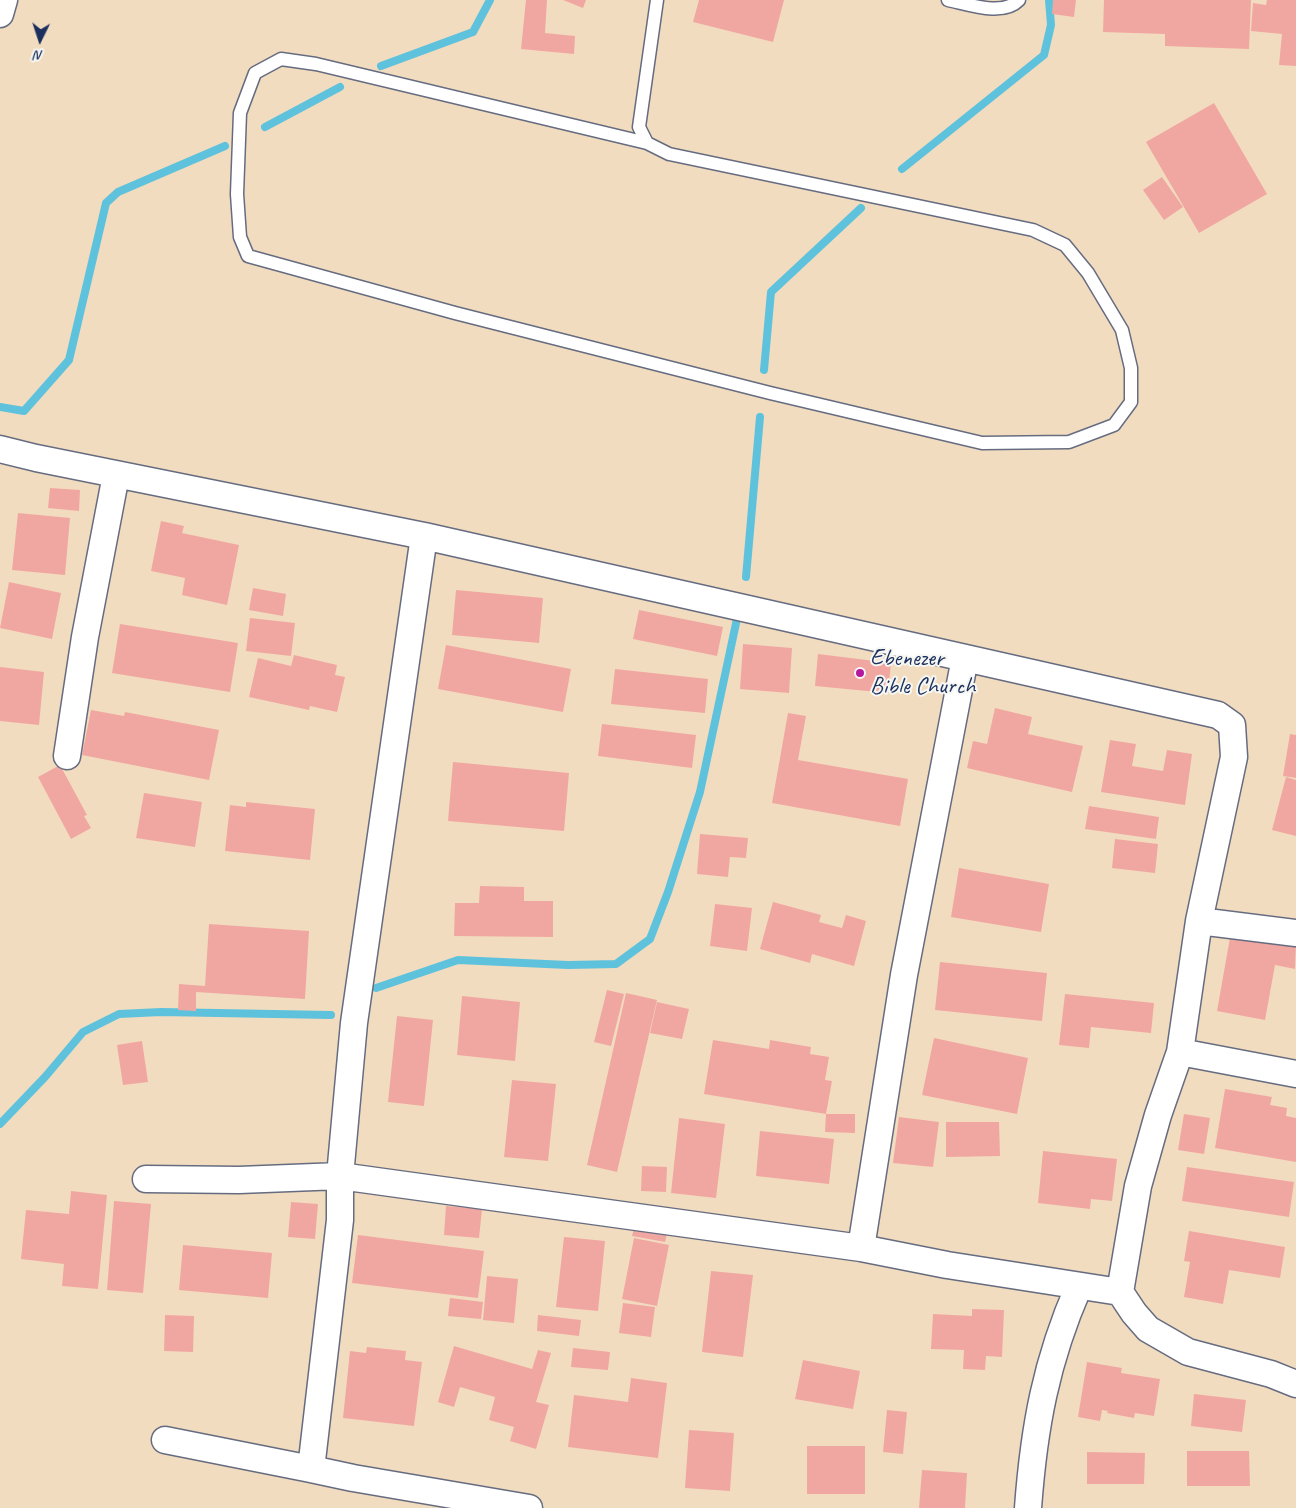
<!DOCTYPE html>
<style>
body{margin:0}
#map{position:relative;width:1296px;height:1508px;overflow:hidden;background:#f2dcbf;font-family:Caveat,sans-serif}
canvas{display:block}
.north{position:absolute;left:15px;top:15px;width:50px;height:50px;-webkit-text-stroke:4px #f6f6f2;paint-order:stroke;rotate:184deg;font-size:14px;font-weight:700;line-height:20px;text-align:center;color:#1b2f5e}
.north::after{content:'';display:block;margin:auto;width:18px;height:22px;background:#1b2f5e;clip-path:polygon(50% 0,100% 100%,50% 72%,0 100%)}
</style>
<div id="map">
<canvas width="1296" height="1508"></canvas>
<div class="north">N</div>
</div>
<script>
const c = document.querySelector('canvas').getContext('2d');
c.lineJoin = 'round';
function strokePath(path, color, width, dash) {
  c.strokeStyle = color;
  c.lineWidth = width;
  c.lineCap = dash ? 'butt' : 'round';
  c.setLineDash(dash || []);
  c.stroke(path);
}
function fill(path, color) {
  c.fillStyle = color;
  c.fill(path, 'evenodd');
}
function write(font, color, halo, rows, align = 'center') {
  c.font = font + ' Caveat,sans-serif';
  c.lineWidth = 4;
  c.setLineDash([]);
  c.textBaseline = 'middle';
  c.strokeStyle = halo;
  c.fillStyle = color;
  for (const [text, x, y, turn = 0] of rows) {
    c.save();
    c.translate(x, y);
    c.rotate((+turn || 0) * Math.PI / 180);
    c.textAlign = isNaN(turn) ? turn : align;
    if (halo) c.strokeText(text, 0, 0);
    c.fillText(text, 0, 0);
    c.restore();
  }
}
strokePath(new Path2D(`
 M381,66l92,-34 17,-32
 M265,127l75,-40
 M902,169l142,-114 7,-30 -2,-25
 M764,370l7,-78 90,-84
 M0,407l24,4 45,-51 37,-157 12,-11 107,-46
 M746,577l14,-160
 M376,988l82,-28 110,5 48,-1 34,-25 18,-47 32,-100 38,-178
 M0,1124l45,-47 38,-45 36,-18 42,-2 170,3`), '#5fc2dd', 8);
fill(new Path2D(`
 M526,0h21l-2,33 30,3 -1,18 -53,-5z
 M563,0h23l-3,8z
 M699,0h85l-11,42 -80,-20z
 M1053,0h23l-2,17 -22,-3z
 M1104,0h147l-2,49 -84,-3v-12l-62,-2z
 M1267,0h29v66l-17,-1 3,-31 -31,-3 2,-28 13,2z
 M1214,103l53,91 -68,39 -53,-91z
 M1162,177l21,30 -19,13 -21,-30z
 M50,488l30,2 -1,21 -31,-3z
 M18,513l52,5 -5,57 -53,-5z
 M161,521l23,5 -2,7 57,12 -12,60 -45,-10 3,-17 -34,-7z
 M9,582l52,11 -9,46 -52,-11z
 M253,588l33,6 -3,22 -34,-6z
 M456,590l87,8 -4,45 -87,-8z
 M639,610l84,17 -6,29 -84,-17z
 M250,618l45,5 -4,33 -45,-5z
 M120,624l118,19 -8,49 -118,-19z
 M743,644l49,4 -3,45 -49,-4z
 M446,645l125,24 -8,43 -125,-23z
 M818,654l73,9 -3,30 -73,-7z
 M294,655l43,10 -2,10 10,2 -8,35 -27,-6 -1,4 -60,-13 9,-39 33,8z
 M0,667l44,5 -5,53 -39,-4z
 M615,669l93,10 -3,34 -94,-9z
 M995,708l37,9 -4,17 55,12 -11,46 -105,-24 6,-27 14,3z
 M91,710l33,6 1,-4 94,18 -10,50 -127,-25z
 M788,713l18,3 -8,44 110,19 -8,47 -128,-23z
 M602,724l94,11 -4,33 -94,-12z
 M1290,734l6,1v43l-13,-2z
 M1110,740l26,4 -4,22 31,5 4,-21 25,4 -7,51 -84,-13z
 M453,762l116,11 -5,58 -116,-10z
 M60,765l27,50 -3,1 7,12 -20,11 -33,-62z
 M1286,777l10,3v56l-24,-6z
 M144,793l58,9 -7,45 -59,-9z
 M246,802l69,7 -5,51 -85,-9 5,-46 16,2z
 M1089,806l70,11 -3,22 -71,-10z
 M700,834l48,4 -2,20 -16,-1 -2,20 -31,-3z
 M1115,839l43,5 -3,29 -43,-5z
 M959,868l90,16 -8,48 -90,-15z
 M480,886l44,1v14h29v36l-99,-1 1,-33h24z
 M773,902l48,13 -2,7 23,6 4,-13 20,6 -12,45 -42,-12 -2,9 -50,-14z
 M715,904l37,4 -5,43 -37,-5z
 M209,924l100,7 -4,68 -109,-7v19l-18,-1 1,-26 26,2z
 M1231,932l65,11 -1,26 -20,-4 -10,55 -48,-9z
 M940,962l107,11 -5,48 -107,-11z
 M607,990l17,4 -13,52 -17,-4z
 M626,993l31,7 -40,172 -30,-7z
 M1065,994l89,9 -3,30 -60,-6 -2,21 -30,-3z
 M462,996l58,6 -5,59 -58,-6z
 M657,1002l32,7 -7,30 -32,-6z
 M397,1016l36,4 -9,86 -36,-4z
 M934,1038l94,20 -11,56 -95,-19z
 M713,1040l56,9 1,-9 41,7 -1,7 19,3 -4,23 7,1 -6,33h29v19l-30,-1 1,-18 -122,-20z
 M142,1041l6,41 -25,3 -6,-40z
 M512,1080l44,4 -8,77 -44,-4z
 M1225,1089l47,8 -2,8 17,3 -1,8 10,2v44l-81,-14z
 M1184,1114l26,4 -6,36 -26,-4z
 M899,1117l40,5 -6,45 -40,-4z
 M679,1118l46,6 -9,74 -45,-5z
 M946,1122h53l1,34 -54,1z
 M760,1131l74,8 -5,45 -73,-8z
 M1043,1151l74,8 -5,42 -21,-2 -1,10 -52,-6z
 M642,1166l25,1 -1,25 -25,-1z
 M1187,1167l107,15 -5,35 -107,-16z
 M71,1191l36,4 -9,94 -36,-3 2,-22 -43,-5 5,-49 43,4z
 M114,1201l37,3 -8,89 -36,-3z
 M291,1202l27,2 -3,35 -27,-2z
 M446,1206l36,3 -3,29 -35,-3z
 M634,1228l33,6 -2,8 -33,-6z
 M1189,1231l96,16 -5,31 -51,-8 -6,34 -39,-7 6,-35 -6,-1z
 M358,1235l126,16 -6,47 -126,-15z
 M564,1237l41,4 -7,70 -42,-4z
 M634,1238l35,7 -12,61 -35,-7z
 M183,1245l89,8 -4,45 -89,-8z
 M711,1271l42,4 -10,82 -41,-5z
 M487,1276l31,3 -4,44 -31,-3z
 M450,1298l33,4 -2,17 -33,-3z
 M623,1303l32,4 -4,30 -32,-4z
 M972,1309l32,1 -2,47 -16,-1 -1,14 -22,-1 1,-19 -33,-1 2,-35 39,2z
 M165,1315l29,1 -1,36 -29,-1z
 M538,1315l43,5 -2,16 -42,-5z
 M454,1346l78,23 6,-19 13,3 -15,49 13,3 -13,44 -26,-8 4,-14 -25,-7 6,-23 -35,-10 -6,20 -16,-5z
 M367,1347l39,4 -1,9 17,2 -8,64 -71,-8 7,-67 16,2z
 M573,1348l37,4 -2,18 -37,-3z
 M803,1360l57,11 -7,38 -58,-10z
 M1087,1362l35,6 -1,5 39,6 -6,37 -19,-3 -1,5 -27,-5 1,-2 -6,-1 -2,11 -22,-4z
 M631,1378l36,5 -9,75 -90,-11 6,-52 54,7z
 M1194,1394l52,6 -4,32 -51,-6z
 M887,1410l20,2 -4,42 -20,-2z
 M689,1430l45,3 -4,58 -45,-3z
 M807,1446h58v48h-58z
 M1187,1451h62l1,35h-63z
 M1087,1452l58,1 -1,31h-57z
 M922,1470l45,3 -2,35h-46z`), '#f1a7a1');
const lane = new Path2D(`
 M948,0c20,4 55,17 71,0
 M647,143l-331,-79 -35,-5 -26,14 -15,40 -3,81 3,43 8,19 207,57 315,80 212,50 87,-1 45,-17 17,-23v-34l-9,-38 -34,-57 -23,-28 -32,-15 -364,-76 -22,-11 -8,-16 18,-127`);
const street = new Path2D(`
 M0,14l4,-14
 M0,449l36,9 388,78 794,179 14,10 2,32 -35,164 -19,131 -22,63 -20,71 -18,106 14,21 14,16 40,23 83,22 25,10
 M67,756l18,-119 31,-162
 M1199,921l97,12
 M1180,1052l116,22
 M146,1179l93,1 101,-4 14,-153 70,-487
 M861,1248l43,-273 61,-317
 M165,1440l146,29
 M529,1508l-176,-30 -42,-9 29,-249v-44l521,72 86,17 173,27
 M1028,1508c6,-81 18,-147 51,-222`);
strokePath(lane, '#666c80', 15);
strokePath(street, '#666c80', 29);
strokePath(lane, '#fff', 12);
strokePath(street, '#fff', 26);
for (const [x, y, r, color] of [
 [860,673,5,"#b5179e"]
]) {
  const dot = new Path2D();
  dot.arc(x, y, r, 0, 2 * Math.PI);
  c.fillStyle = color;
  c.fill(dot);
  strokePath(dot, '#f6f6f2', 2);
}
write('24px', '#1b2f5e', '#f6f6f2', [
 ["Ebenezer",870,659],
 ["Bible Church",870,687]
], 'left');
</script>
